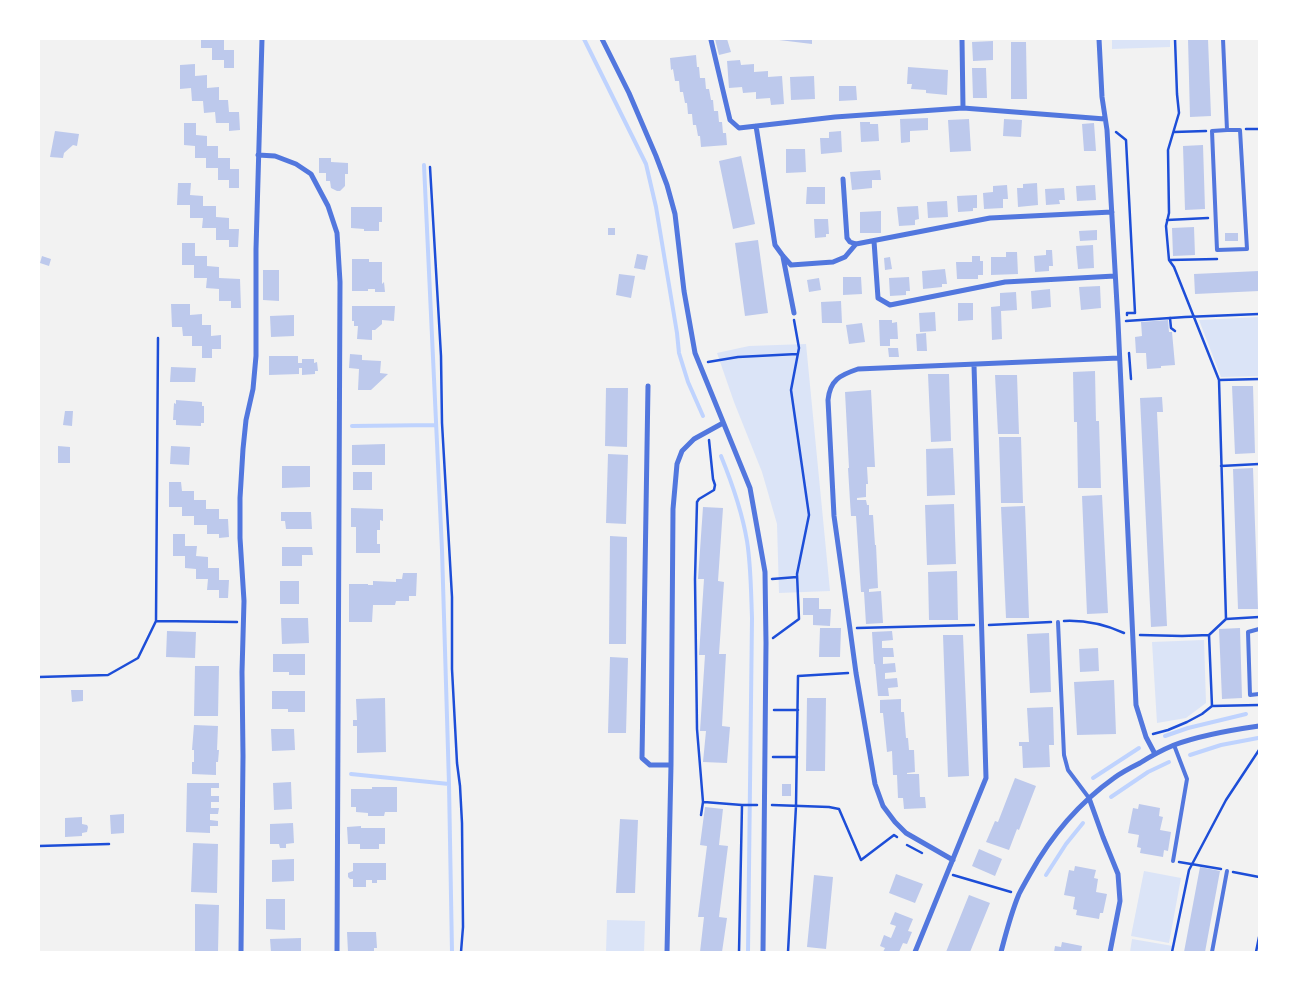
<!DOCTYPE html>
<style>
body{margin:0}
#map{position:relative;width:1298px;height:991px;overflow:hidden;background:#f2f2f2;font-family:"Asap Condensed",sans-serif}
canvas{display:block}
.frame{position:absolute;inset:0;border:40px solid #fff;pointer-events:none}
</style>
<div id="map">
<canvas width="1298" height="991"></canvas>
<div class="frame"></div>
</div>
<script>
const c = document.querySelector('canvas').getContext('2d');
c.lineJoin = 'round';
function fill(path, color) {
  c.fillStyle = color;
  c.fill(path, 'evenodd');
}
function strokePath(path, color, width, dash) {
  c.strokeStyle = color;
  c.lineWidth = width;
  c.lineCap = dash ? 'butt' : 'round';
  c.setLineDash(dash || []);
  c.stroke(path);
}
fill(new Path2D(`
 M1112,39h58v8l-58,2z
 M1259,317v59l-38,1 -22,-57z
 M806,344l24,247 -51,2 -2,-69 -15,-52 -28,-70 -17,-49 32,-7z
 M1204,640l2,63 -20,15 -29,5 -5,-81z
 M1144,871l37,7 -12,65 -38,-7z
 M607,920l38,1 -1,31h-38z
 M1132,939l41,7 -1,6h-42z`), '#dbe4f7');
strokePath(new Path2D(`
 M584,39l62,125 10,43 21,126 2,20 9,29 15,34
 M424,165l18,385 7,234 3,168
 M352,426l84,-1
 M721,456c11,27 21,55 26,85 4,25 4,51 5,77l-4,334
 M1165,736l23,-8 58,-14
 M1190,755l31,-10 37,-7
 M351,774l98,10
 M1093,778l46,-30
 M1111,797l37,-25 21,-10
 M1046,875l20,-31 17,-21`), '#bfd3fe', 4);
fill(new Path2D(`
 M201,39h23v11h10v18h-10v-8h-12v-12h-11z
 M715,39h12l4,13 -12,3z
 M779,39h33v5l-33,-4z
 M1188,39h20l3,77 -21,1z
 M993,41v19l-20,1 -1,-19z
 M1011,42h15l1,57h-16z
 M696,55l1,12h2l1,11h5l1,11h3l2,11h2l1,11h4l1,11h3l1,11h3l1,12 -26,2 -1,-11h-2l-2,-11h-3l-1,-11h-4l-1,-11h-2l-2,-11h-3l-1,-11h-4l-2,-12 -2,1 -1,-12z
 M740,60l1,5 13,-1v8l14,-1v6l14,-1 2,28 -13,1 -1,-7 -14,1v-7l-13,1 -1,-6 -13,1 -2,-27z
 M195,64v12l12,-1v13l12,-1v13h9l1,12h10l1,18 -11,1v-8h-13l-1,-11 -11,1 -1,-12h-11l-1,-13 -11,1v-24z
 M908,67l40,3 -1,25 -21,-2v-3l-15,-1 1,-5h-5z
 M972,68h14l1,30h-14z
 M814,76l1,23 -24,1 -1,-23z
 M839,86h17l1,14 -18,1z
 M928,118v12l-18,1v11l-9,1 -1,-24z
 M969,119l2,32 -21,1 -2,-32z
 M1004,119l18,1 -1,17 -18,-1z
 M860,122h10v2h8l1,17 -18,1z
 M184,123h12v12l11,1v10h11v12h12v11h9v19h-10v-8h-11v-12h-12v-10h-11v-12l-11,-1z
 M1094,123l2,28h-12l-2,-27z
 M55,131l24,3 -2,12 -4,-1 -9,8 -1,5 -13,-1z
 M841,131l1,21 -21,2 -1,-16h9v-6z
 M1203,145l2,64 -20,1 -2,-64z
 M786,149h19l1,23 -20,1z
 M741,156l14,68 -22,5 -14,-68z
 M319,158h12v4l17,1v11h-3v12l-5,5h-3l-6,-3 -1,-7h-4v-8h-7z
 M880,170l1,10h-9v8l-20,2 -2,-18z
 M178,183h13l-1,12 13,1v10h13v11l13,1v11h10l-1,18h-9v-7h-13v-12h-14l1,-10h-13v-13h-13z
 M1037,183l1,22 -20,2 -1,-19h6v-4z
 M1007,185l1,14h-5v9l-19,1 -1,-16 10,-1v-6z
 M1095,185l1,15 -19,1 -1,-15z
 M807,187h18v17h-19z
 M1064,188l1,12h-6l1,4 -14,1 -1,-16z
 M977,195v13h-4v3l-15,1 -1,-16z
 M947,201l1,16 -20,1 -1,-16z
 M918,206l1,13 -4,1v5l-16,1 -2,-19z
 M351,207h31v15h-3v9h-15v-2l-13,-1z
 M881,211v22h-21v-21z
 M814,219h14l1,15h-3v3l-11,1z
 M1194,227l1,28 -22,1 -1,-28z
 M608,228h7v7h-7z
 M1097,230v10l-17,1 -1,-10z
 M1225,233h13v8h-13z
 M758,240l10,73 -23,3 -10,-73z
 M182,243h13v13h12v10l12,1v11l21,1 1,29h-10v-7h-12v-12l-13,-1 1,-10h-13v-13h-12z
 M1093,245l1,23 -16,1 -2,-23z
 M1046,250h6l1,16h-4v5l-14,1 -1,-16 12,-1z
 M1006,252h11l1,22 -27,1v-18h15z
 M637,254l11,2 -3,14 -11,-2z
 M42,256l9,3 -2,7 -9,-3z
 M972,256h8v5h3v14h-5v4h-21l-1,-17h16z
 M890,257l2,12 -7,1 -1,-12z
 M352,259h17v3h13v22l2,-2 1,10h-10v-3h-7v2h-16z
 M945,269l2,15h-5v3l-19,2 -1,-18z
 M263,270h16v31l-16,-1z
 M1259,271v20l-64,3 -1,-20z
 M619,274l16,2 -4,22 -15,-3z
 M843,277h18l1,17 -19,1z
 M909,277l1,14h-4v4l-16,1 -1,-18z
 M819,278l2,12 -12,2 -2,-12z
 M1100,286l1,22 -20,2 -2,-23z
 M1050,289l1,18 -19,2 -1,-18z
 M1016,292l1,18 -16,1 1,28 -10,1 -1,-33 9,-1v-13z
 M841,301l1,22h-20l-1,-21z
 M958,303h15v17l-15,1z
 M171,304h19v11l12,-1v11h9v11l10,-1v14h-9v9h-10v-12h-10v-10h-9l-1,-9h-10z
 M352,306h43l-1,15 -12,-1v4l-7,6h-3v10l-15,-1 1,-13h-4v-5h-2z
 M935,312l1,19 -16,1 -1,-19z
 M294,315v21l-23,1 -1,-21z
 M879,320h13v3l5,-1 1,17h-8v7h-10z
 M1168,320l1,12h3l3,33 -14,1v2l-14,1 -1,-16h-10l-1,-16 7,-1 -1,-14z
 M862,323l3,19 -16,2 -3,-19z
 M926,333l1,18h-10l-1,-17z
 M888,348h10l1,9h-10z
 M350,354l12,1v5l19,1 -1,12 8,1 -17,16h-13l1,-21 -10,-1z
 M269,356h29v7h4v-4h12v4l3,-1 1,9h-3v3l-13,1v-7h-3v6l-30,1z
 M171,367l25,1 -1,14h-25z
 M1095,371l1,50h3l2,67h-23l-1,-66h-3l-1,-50z
 M928,374h21l2,67 -20,1z
 M995,375h22l2,59h-21z
 M1232,386h21l2,67 -20,1z
 M606,388h22l-1,59 -22,-1z
 M871,390l4,77h-8l1,17h-2v13l-9,1v2h9l1,5h2v10h4l2,30h1l2,43 -9,1v3l12,-1 2,32 -17,1 -2,-32h-3l-5,-76h-5l-1,-15 -2,-33h1l-4,-76z
 M1162,397l1,15h-6l10,214 -16,1 -11,-229z
 M176,400l26,2v4h2v17h-3v3l-25,-1v-5h-3l1,-17 2,1z
 M65,411h8l-1,15 -9,-1z
 M999,437h22l2,66h-22z
 M385,444v21h-33v-20z
 M58,446l12,1v16h-12z
 M171,446l19,1 -1,18 -19,-1z
 M953,448l2,47 -28,1 -1,-47z
 M608,454l20,1 -2,69 -20,-1z
 M282,466h28v21l-28,1z
 M1253,468l5,141h-20l-5,-140z
 M353,472h19v18h-19z
 M169,482h12l1,9h12v9h12v9h13v10h9l1,18 -10,1v-4h-12v-9h-13v-9h-12v-9h-13z
 M1102,495l6,118 -21,1 -5,-118z
 M954,504l2,60 -29,1 -2,-60z
 M1025,506l4,112h-23l-5,-111z
 M703,507l20,1 -5,73 6,1 -5,72h7l-4,72 8,1 -3,36 -24,-1 3,-31h-6l5,-76h-6l5,-76h-6z
 M351,508l32,1v12l-3,-1v10h-3v14h3v9h-24v-26h-5z
 M281,512h30l1,17h-26l-1,-8h-4z
 M173,534h12v12h12l-1,10 12,1v11h11v12h10l-1,18h-9v-8h-12l1,-11h-12v-10l-11,-1v-12h-12z
 M610,536l17,1 -1,107h-17z
 M282,547h30l1,8h-11v11h-20z
 M957,571l1,49h-29l-1,-48z
 M403,573h14l-1,23h-7v5h-13l-1,4h-22l-1,17h-23v-38h19v1h5v-4l23,1v-3h6z
 M280,581h19v23h-19z
 M803,598h16v11h12l-1,17 -17,-1v-10h-10z
 M281,618h27l1,25 -27,1z
 M820,628h21l-1,29h-21z
 M1240,628l2,70 -20,1 -3,-70z
 M167,631l29,1 -1,26 -29,-1z
 M892,631l1,9 -11,1v7h11l1,9h-11v7l12,-1 1,9 -11,1v6l12,-1 1,9 -10,1 1,8h-11l-3,-32h-1l-2,-32z
 M1049,633l2,59 -21,1 -3,-59z
 M943,635h20l6,141 -21,1z
 M1098,648l1,23 -19,1 -1,-23z
 M273,654h32v21h-16v-3h-16z
 M610,657l18,1 -2,75h-18z
 M195,666h24l-1,50h-24z
 M1114,680l2,54 -39,1 -3,-53z
 M71,690h12v11l-11,1z
 M272,691h33v21h-17v-3h-16z
 M385,698l1,54 -29,1v-27h-4v-6h4l-1,-21z
 M807,698h19l-1,73h-19z
 M901,699v13h3l2,26h2l1,12h5l1,22 -8,1v1h12l1,23h5l1,11 -22,1 -1,-11h-5l-1,-23h-4l-1,-24 -5,1 -4,-39h-3v-13z
 M1053,707l1,38h-5l1,22 -27,1 -1,-22h-3v-4h10l-2,-34z
 M194,725l24,1 -1,24h2l-1,12h-2v13l-24,-1v-12h2v-12h-2z
 M271,729h23l1,21 -23,1z
 M1015,778l21,8 -17,44 -2,-1 -8,21 -23,-8 9,-21 3,1z
 M291,782l1,27 -18,1 -1,-27z
 M187,783h32v5h-8v8h8v6h-8v6h8l-1,6h-8v6l8,1v5h-8v7l-24,-1z
 M782,784h9v12h-9z
 M372,787h25v25h-12l-1,4h-16v-3l-12,-1v-5h-5v-18h21z
 M1139,804l21,4 -1,8 4,1 -3,13 11,2 -3,19 -4,-1 -1,7 -23,-4 1,-5 -4,-1 2,-12 -11,-2 5,-25 5,1z
 M705,807l18,2 -4,36 9,1 -9,71 8,1 -5,34h-22l4,-35h-6l9,-71 -7,-1z
 M124,814v19l-13,1 -1,-19z
 M82,817v7l5,1 1,2 -1,5 -5,1v3l-17,1v-19z
 M620,819l18,1 -3,73h-19z
 M293,823l1,20 -8,1v4h-6l-1,-4h-9v-20z
 M361,826v2h24v16h-6v5h-19v-5h-12l-1,-17z
 M193,843l25,1 -1,49 -26,-1z
 M979,849l23,10 -7,17 -23,-10z
 M294,859v22l-22,1v-22z
 M353,863h33v17h-9v3h-5v-3h-6v7h-13v-8h-3l-2,-2v-4l5,-2z
 M1075,866l21,4 -2,8 4,1 -2,13 11,2 -4,19h-3l-1,6 -23,-4 1,-5 -4,-1 2,-12 -11,-2 5,-25 5,1z
 M1200,867l20,4 -15,81h-21z
 M896,874l27,10 -8,19 -26,-10z
 M814,875l19,2 -7,72 -19,-2z
 M969,895l21,8 -20,49h-24z
 M266,899h19v31l-19,-1z
 M195,904l24,1 -1,47h-23z
 M895,912l18,7 -5,12 4,1 -5,12 -4,-1 -4,9h-16l2,-4 -5,-2 4,-11 7,3 5,-12 -6,-2z
 M347,932h29l1,16h-3v4h-26z
 M301,938v14h-30l-1,-13z
 M1062,942l20,4 -1,6h-27l1,-6 6,1z`), '#bdc9ec');
strokePath(new Path2D(`
 M1175,39l2,55 2,19 -11,37 1,63 -3,13 3,34 5,7 45,113 7,239 -17,16 3,71
 M1246,129h13
 M1116,132l10,8 9,173h-8v2
 M1174,132l32,-1
 M430,167l11,189 1,67 10,174v72l5,94 3,23 2,37 1,104 -2,25
 M1167,220l41,-2
 M1170,260l47,-1
 M1170,318l1,10 4,3
 M1126,321l59,-4 74,-3
 M158,338l-2,283 81,1
 M1129,353l2,26
 M708,362l30,-5 59,-3
 M1219,380l40,-1
 M1221,466l38,-2
 M772,579l25,-2
 M1226,619l33,-2
 M1064,621c21,-1 42,4 60,12
 M989,625l62,-3
 M857,628l117,-3
 M1140,635l42,1 27,-1
 M773,638l26,-19 -2,-45 12,-59 -18,-125 8,-42 -5,-28
 M39,677l69,-2 30,-17 18,-37
 M774,710h24
 M1153,734l15,-4 19,-8 15,-8 10,-8 47,-1
 M773,757h24
 M704,802l38,3 -3,147
 M742,805h15
 M772,805l57,2 10,2 22,51 33,-25 3,2
 M701,815l2,-13 -6,-73 -1,-74 -1,-76 2,-77 2,-3 15,-9 1,-5 -2,-6 -4,-39
 M907,845l15,8
 M39,846l70,-2
 M1179,862l42,7
 M1233,872l26,5
 M953,875l58,17
 M788,952l8,-146 2,-130 50,-3
 M1172,952l17,-82 37,-70 33,-50
 M1256,952l3,-15`), '#1d4ed8', 2.5);
strokePath(new Path2D(`
 M1223,39l4,91
 M1227,130h13l7,119 -30,1 -5,-119z
 M1058,622l6,133 4,15 21,28
 M1259,629l-11,3 2,63 9,-1
 M1173,861l14,-82 -13,-34
 M1212,952l15,-81`), '#5277de', 4);
strokePath(new Path2D(`
 M602,39l27,54 27,63 11,29 8,29 9,77 11,62 55,135 15,84 1,71 -3,309
 M962,39l1,69
 M1099,39l3,58 5,33 11,192 18,383 10,32 9,17
 M711,40l19,80 9,8 96,-11 128,-9 142,11
 M756,126l19,119 8,11 8,9 42,-3 12,-5 11,-13
 M258,155l17,1 21,8 15,10 17,32 9,27 3,49 -3,670
 M843,179l4,59 3,4 6,2 134,-26 122,-6
 M874,241l4,57 12,7 115,-23 110,-6
 M783,257l11,56
 M648,386l-6,372 8,7h21
 M1089,798l14,39 15,37 2,27 -10,51
 M953,860l-47,-27 -11,-11 -12,-16 -8,-22 -19,-111 -6,-44 -16,-113 -6,-116c2,-20 12,-25 30,-31l261,-11
 M241,952l2,-196 -1,-84 2,-71 -4,-63v-40l3,-49 3,-29 7,-31 3,-33v-107l6,-210
 M667,952l4,-187 2,-256 4,-45 5,-13 12,-12 29,-16
 M915,952l71,-174 -12,-413
 M1001,952c5,-19 10,-39 18,-58 3,-6 7,-13 11,-20 21,-38 49,-71 84,-96 8,-6 18,-11 26,-15 11,-7 22,-13 34,-18 27,-10 57,-15 85,-19`), '#5277de', 5);
</script>
